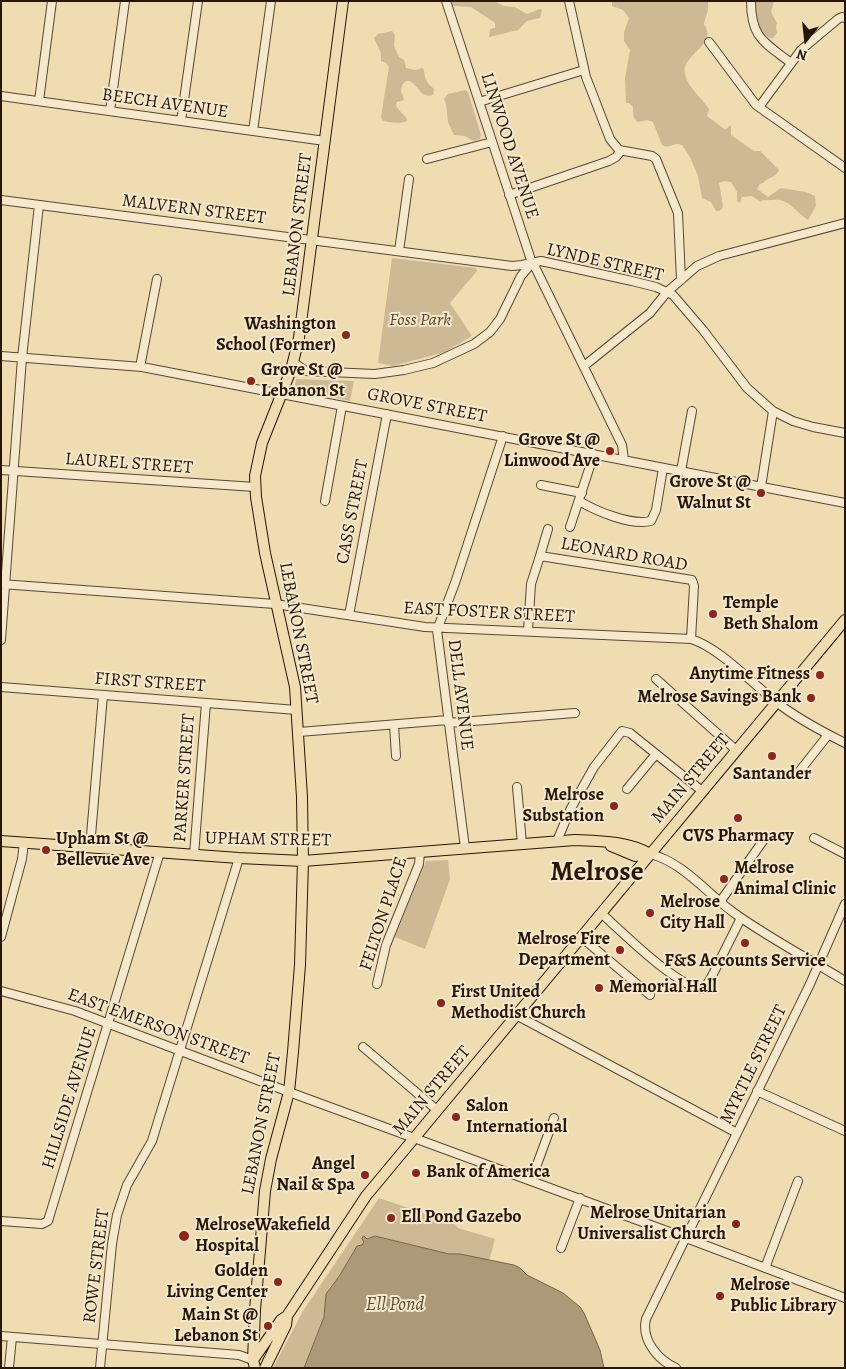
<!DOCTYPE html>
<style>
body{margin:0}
#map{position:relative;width:846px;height:1369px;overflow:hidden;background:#efdcb1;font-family:Alegreya,serif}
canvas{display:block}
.frame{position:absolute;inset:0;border:2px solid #271605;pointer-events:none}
.north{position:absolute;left:781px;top:15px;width:50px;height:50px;-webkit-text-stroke:4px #f5e8cc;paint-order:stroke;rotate:196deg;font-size:14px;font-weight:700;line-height:20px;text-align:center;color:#271605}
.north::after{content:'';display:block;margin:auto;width:18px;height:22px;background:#271605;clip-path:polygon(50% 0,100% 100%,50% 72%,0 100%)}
</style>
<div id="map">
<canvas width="846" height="1369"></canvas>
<div class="frame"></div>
<div class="north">N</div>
</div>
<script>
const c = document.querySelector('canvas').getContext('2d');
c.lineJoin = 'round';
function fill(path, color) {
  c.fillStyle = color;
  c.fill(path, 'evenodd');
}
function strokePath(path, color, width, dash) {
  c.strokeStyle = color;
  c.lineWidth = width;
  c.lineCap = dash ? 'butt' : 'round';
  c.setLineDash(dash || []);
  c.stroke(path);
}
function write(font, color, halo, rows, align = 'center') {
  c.font = font + ' Alegreya,serif';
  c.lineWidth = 4;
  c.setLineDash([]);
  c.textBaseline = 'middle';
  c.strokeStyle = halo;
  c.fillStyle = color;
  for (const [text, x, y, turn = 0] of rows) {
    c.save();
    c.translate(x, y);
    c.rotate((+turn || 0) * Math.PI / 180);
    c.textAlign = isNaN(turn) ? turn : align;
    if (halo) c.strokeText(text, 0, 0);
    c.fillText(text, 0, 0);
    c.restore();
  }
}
fill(new Path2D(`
 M453,1h41l10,5 11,1 12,7 13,-5 2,1 -2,8 -13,3 -9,9 -29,7 1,-8 5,-1v-5l-24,-16 -17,-1 -2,-1z
 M612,1h98l-2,1c1,10 -2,12 -4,22 15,21 -24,31 -19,50 3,14 16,23 24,35l-2,7 16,12 3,1 5,-4v10l23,16h6l19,19c-3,8 -11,7 -16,13l-3,1 -3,5 11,8 13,-9 25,4 9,4 1,10 -8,14c-10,-6 -16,-17 -28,-20 -6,-1 -11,1 -17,0l-2,2 -9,-6 -10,1 -2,6 -3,-2v-9l-6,-10 -6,-1 -6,2 4,23 -1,3 -3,2h-3l-5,-9 -9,-4 -4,-22 -8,-19 -8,-12c-8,-4 -13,5 -20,0l-9,-23 -6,-2 -9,2c-5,-3 -5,-9 -5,-15l-4,-4h-3l-1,-25 5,-28 -6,-9v-9l5,-14 -6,-8 -11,-4z
 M755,1h19l-3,11 6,11 -1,4 1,6 -4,5h-3c-14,-9 -14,-21 -15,-37z
 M392,31l3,4 -1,11 5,11 5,3 2,8 9,2 7,-2 2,2c1,10 3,13 10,19l-1,6c-4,1 -5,1 -8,0 -6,-2 -15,-22 -22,-11 -1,1 -2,7 -2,8 1,3 3,5 3,8l-7,2 -1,3c2,7 11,10 11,16 -6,3 -19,2 -25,-1l-1,-3 8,-50 -3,-4 -5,-2v-8l-7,-15 4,-4z
 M465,90l3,2 13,43 -1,4 -7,2 -8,-5 -11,-1 -6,-13 -2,-18 -2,-5 4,-5z
 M392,258l84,10 1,3 -27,32 22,33 -27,16 -52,14 -15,-3z
 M296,379l58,2 -4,20 -50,-11 -5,-5z
 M448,860l2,19 -25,70 -30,-12 31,-76z
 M379,1198l76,26 3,4 37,11 -6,22 -40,-7 -74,-18 -8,3 -2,-3 -3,3 2,3 -2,3 -5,1 -17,29 -11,13 -4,13 -1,16 -20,51h-31l30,-57z`), '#cdba94');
const water = new Path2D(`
 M364,1236l3,3 8,-3 74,18h11l54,11 6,3 7,7 36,18 17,14 4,6 16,37 4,18h-300l20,-51 2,-23 14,-19 17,-29 5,-1 2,-3 -2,-3z`);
fill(water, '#ab9977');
strokePath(water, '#766549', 1);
const minor = new Path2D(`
 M446,1l86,262 4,6 86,176 2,15
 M569,1l17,76 24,62 9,11 33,6 4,3 22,54 3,67
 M751,1c0,37 13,41 40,62
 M709,42l47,63 89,63
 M1,96l324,45
 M39,101l13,-100
 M479,102l105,-32
 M759,107l42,-57 37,-31 4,-2 3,1
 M110,111l15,-110
 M181,121l17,-120
 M253,131l18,-130
 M427,159l65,-17
 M509,195l100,-34 7,-4 5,-6
 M1,200l511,66 10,-1 19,-4 91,20 24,6 17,8 30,35 44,58 26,23 20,10 20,6 32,6
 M399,251l10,-72
 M1,356l141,11 703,136
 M293,362l13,9 69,3 29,-4 29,-7 41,-19 16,-12 10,-13 21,-43 11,-13
 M584,366l66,-53 17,-21 30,-26 22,-10 126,-33
 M140,367l17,-88
 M1,470l254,17
 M681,471l11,-60
 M541,485l41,8
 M761,487l12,-76
 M325,501l17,-95
 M579,501c17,10 52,25 72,20l5,-11 7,-42
 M570,527l24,-73
 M540,556l8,-27
 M1,584l274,20 150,23 266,12c29,9 59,43 84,62 21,17 46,30 70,42
 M349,615l38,-201
 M528,631l3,-47 9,-28 152,24 2,6 -3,53
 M1,640l21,-282 17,-153
 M656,679l80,71
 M1,687l296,23
 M448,723l127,-10
 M394,725l2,31
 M299,732l149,-12
 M798,773l30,-38
 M517,787l5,57
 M627,789l29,-35
 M814,838l31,16
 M557,841l13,-31 24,-43 28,-36 8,2 72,58
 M90,847l13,-152
 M465,848l-28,-218 18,-47 48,-147
 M650,854c34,8 59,42 87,61 34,24 72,44 108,66
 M194,855l12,-152
 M720,902l45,-64
 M601,913c19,17 79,77 103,76l7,-11 30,-60
 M1,937l21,-78 2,-17
 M581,937l69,58
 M377,984l9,-39 33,-81 1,-12
 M1,991l74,20 214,81 397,146 159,60
 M516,1015l221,118
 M363,1047l74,63
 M757,1091l88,40
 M531,1181l23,-63
 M1,1221l41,3 6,-3 112,-369
 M561,1248l19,-50
 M765,1268l33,-87
 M1,1336l238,19 14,5
 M9,1368l3,-31
 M100,1368l12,-124 5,-29 10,-30 25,-44 87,-283
 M676,1368c-18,-8 -35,-28 -30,-49l164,-335 35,-80`);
const major = new Path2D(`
 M1,841l238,17 64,3 272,-21c25,1 53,1 75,14
 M611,846l24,10 15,-2
 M253,1360l28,-40 6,-4 79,-120 479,-576
 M255,1368l-2,-8 2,-50 10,-119 6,-32 18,-67 4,-40 7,-87 3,-104 -1,-64 -7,-110 -30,-134 -9,-56 -1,-21 7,-33 29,-73 8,-32 44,-337
 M265,1368l21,-43 1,-8`);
strokePath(minor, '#594830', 10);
strokePath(major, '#271605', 12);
strokePath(minor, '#f5e8cc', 8);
strokePath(major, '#efdcb1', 10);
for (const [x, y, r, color] of [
 [346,335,5,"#8f2418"],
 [251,381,5,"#8f2418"],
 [610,451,5,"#8f2418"],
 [761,493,5,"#8f2418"],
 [713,614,5,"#8f2418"],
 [820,675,5,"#8f2418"],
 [811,698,5,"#8f2418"],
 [772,756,5,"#8f2418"],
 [614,806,5,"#8f2418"],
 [738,818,5,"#8f2418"],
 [46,850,5,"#8f2418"],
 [724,879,5,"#8f2418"],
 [650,913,5,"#8f2418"],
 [745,943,5,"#8f2418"],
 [620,950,5,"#8f2418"],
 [599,988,5,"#8f2418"],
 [441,1003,5,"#8f2418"],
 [456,1117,5,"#8f2418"],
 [416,1173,5,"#8f2418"],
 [365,1175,5,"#8f2418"],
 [391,1218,5,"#8f2418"],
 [736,1224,5,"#8f2418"],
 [184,1236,6,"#8f2418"],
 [278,1282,5,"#8f2418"],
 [720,1296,5,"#8f2418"],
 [268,1326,5,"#8f2418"]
]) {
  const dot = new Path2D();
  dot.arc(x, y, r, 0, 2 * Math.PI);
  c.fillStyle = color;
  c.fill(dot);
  strokePath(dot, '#f5e8cc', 2);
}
write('18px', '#271605', '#f5e8cc', [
 ["BEECH AVENUE",165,104,8],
 ["LINWOOD AVENUE",509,146,72],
 ["MALVERN STREET",194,210,7],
 ["LEBANON STREET",298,225,-83],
 ["LYNDE STREET",605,263,13],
 ["GROVE STREET",427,406,11],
 ["LAUREL STREET",129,464,4],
 ["CASS STREET",353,512,-79],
 ["LEONARD ROAD",624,555,10],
 ["EAST FOSTER STREET",489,613,3],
 ["LEBANON STREET",298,633,79],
 ["FIRST STREET",150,683,4],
 ["DELL AVENUE",460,695,83],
 ["PARKER STREET",185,778,-86],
 ["MAIN STREET",691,779,-50],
 ["UPHAM STREET",268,840,1],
 ["FELTON PLACE",384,914,-72],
 ["EAST EMERSON STREET",158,1027,20],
 ["MYRTLE STREET",754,1065,-64],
 ["MAIN STREET",432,1091,-50],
 ["HILLSIDE AVENUE",70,1098,-73],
 ["LEBANON STREET",262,1124,-79],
 ["ROWE STREET",97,1266,-83]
]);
write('italic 18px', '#594730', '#f5e8cc', [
 ["Foss Park",420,321]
]);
write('bold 18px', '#271605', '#f5e8cc', [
 ["Washington",336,325,"right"],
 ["School (Former)",336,346,"right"],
 ["Grove St @",261,371],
 ["Lebanon St",261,392],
 ["Grove St @",600,441,"right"],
 ["Linwood Ave",600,462,"right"],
 ["Grove St @",751,483,"right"],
 ["Walnut St",751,504,"right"],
 ["Temple",723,604],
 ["Beth Shalom",723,625],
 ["Anytime Fitness",810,675,"right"],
 ["Melrose Savings Bank",801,698,"right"],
 ["Santander",772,775,"center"],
 ["Melrose",604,796,"right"],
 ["Substation",604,817,"right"],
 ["CVS Pharmacy",738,837,"center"],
 ["Upham St @",56,840],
 ["Bellevue Ave",56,861],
 ["Melrose",734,869],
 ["Animal Clinic",734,890],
 ["Melrose",660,903],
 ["City Hall",660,924],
 ["Melrose Fire",610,940,"right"],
 ["Department",610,961,"right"],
 ["F&S Accounts Service",745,962,"center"],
 ["Memorial Hall",609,988],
 ["First United",451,993],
 ["Methodist Church",451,1014],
 ["Salon",466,1107],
 ["International",466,1128],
 ["Angel",355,1165,"right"],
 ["Nail & Spa",355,1186,"right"],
 ["Bank of America",426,1173],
 ["Melrose Unitarian",726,1214,"right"],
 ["Universalist Church",726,1235,"right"],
 ["Ell Pond Gazebo",401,1218],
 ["MelroseWakefield",195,1226],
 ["Hospital",195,1247],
 ["Golden",268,1272,"right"],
 ["Living Center",268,1293,"right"],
 ["Melrose",730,1286],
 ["Public Library",730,1307],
 ["Main St @",258,1316,"right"],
 ["Lebanon St",258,1337,"right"]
], 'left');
write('italic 19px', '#5c4a33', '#f5e8cc', [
 ["Ell Pond",395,1305]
]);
write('bold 28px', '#271605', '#f5e8cc', [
 ["Melrose",597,873]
]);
</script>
